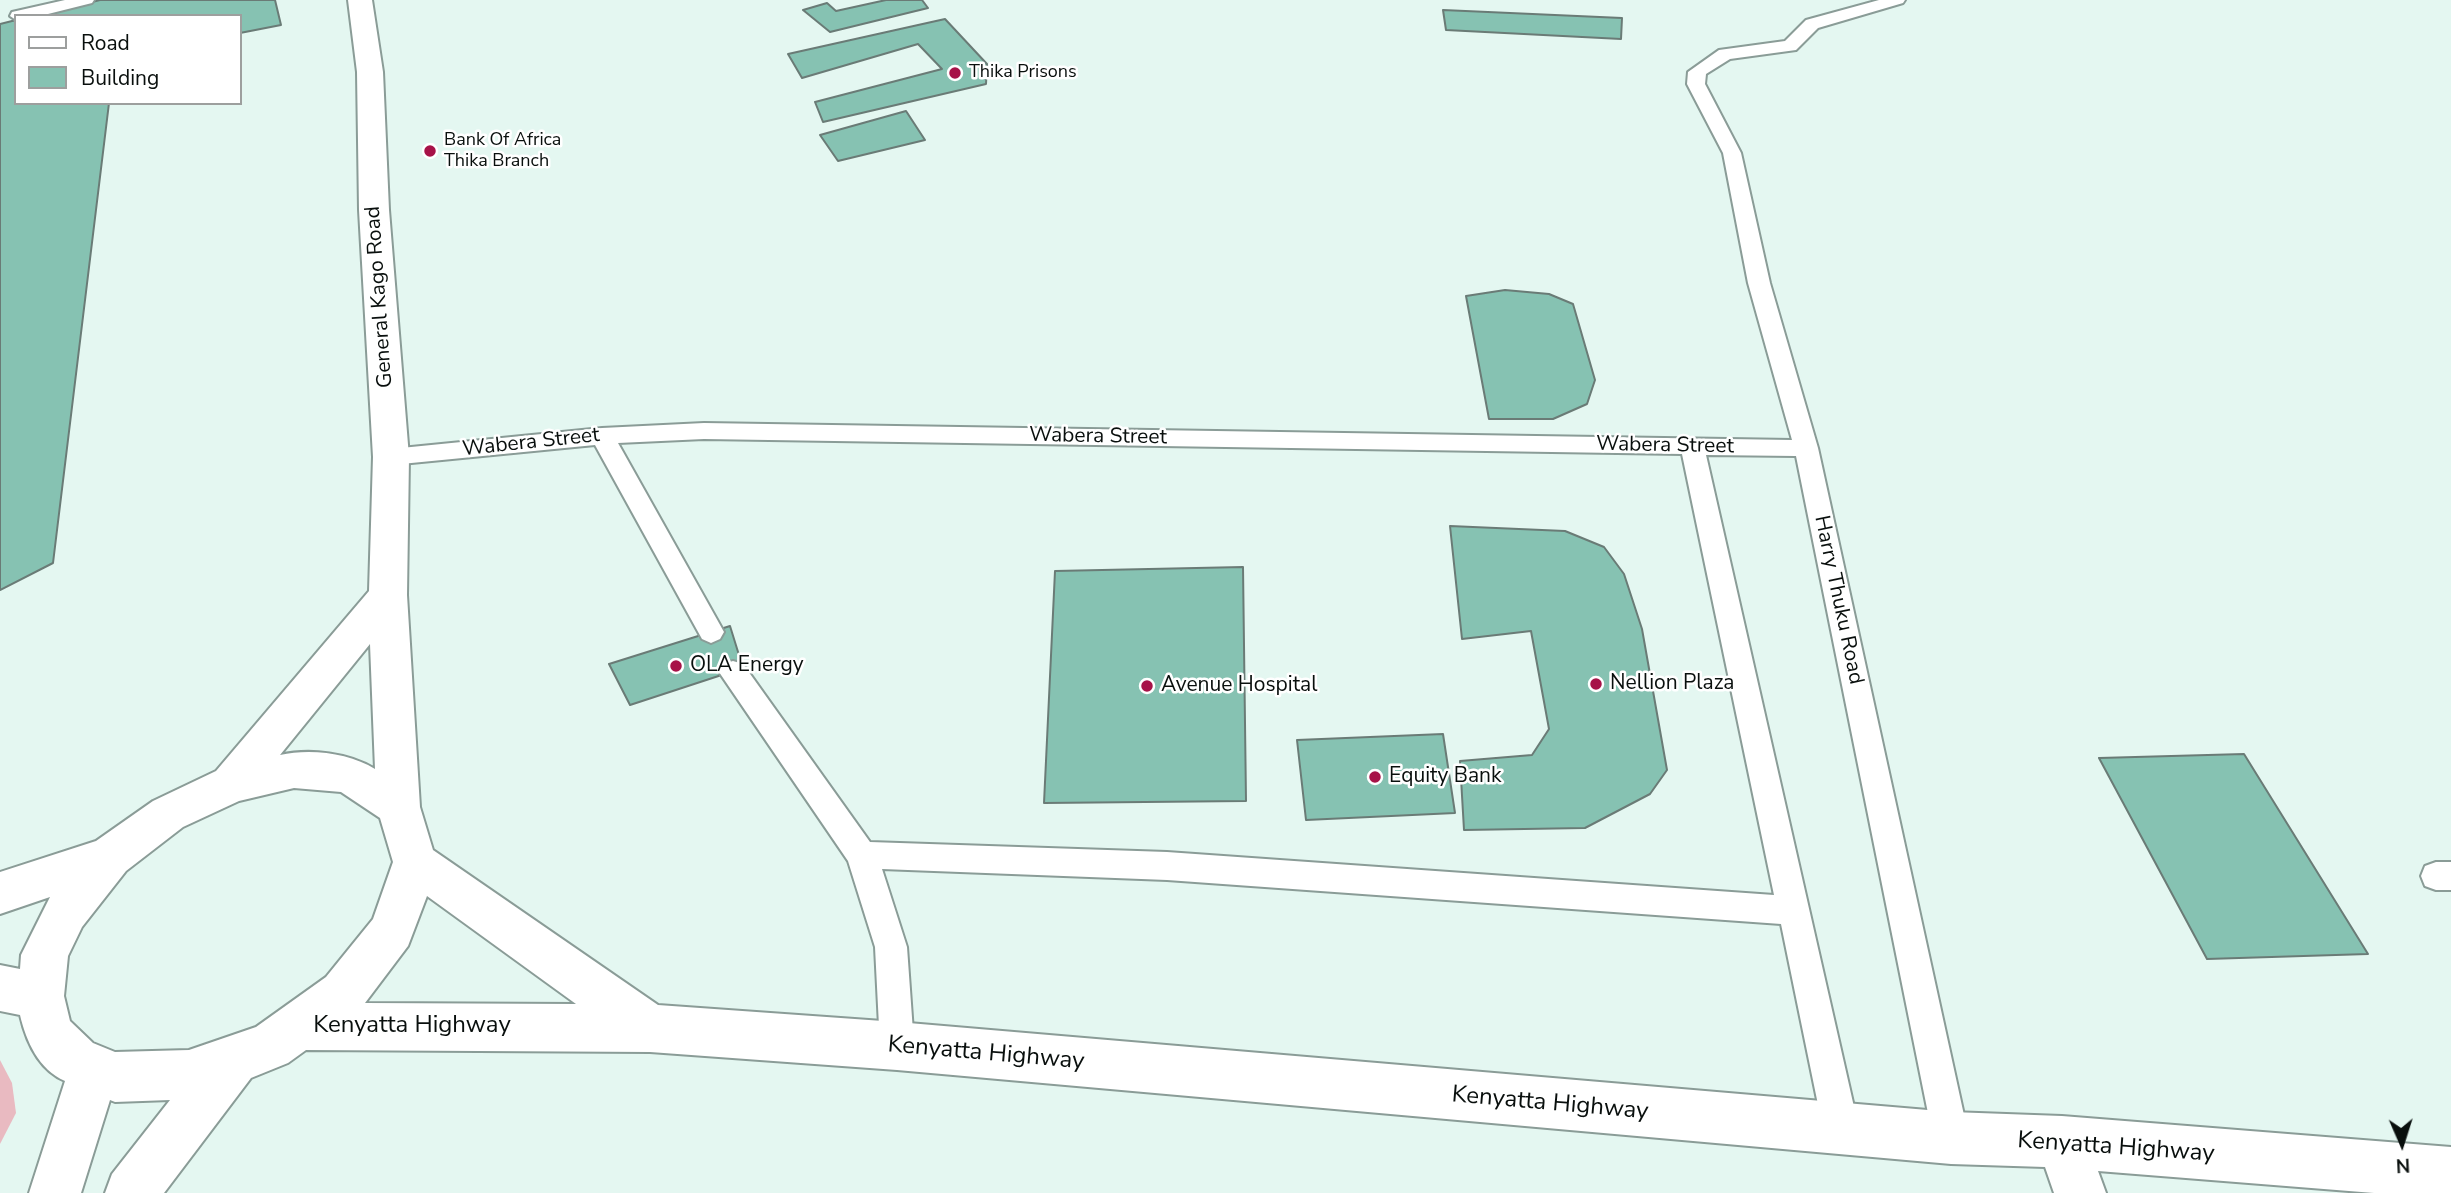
<!DOCTYPE html>
<style>
body{margin:0}
#map{position:relative;width:2451px;height:1193px;overflow:hidden;background:#e4f7f1;font-family:"Nunito Sans",sans-serif}
canvas{display:block}
.legend{position:absolute;left:14px;top:14px;width:228px;height:91px;box-sizing:border-box;background:#fff;border:2px solid #9d9f9e;margin:0;padding:9px 12px;list-style:none;font-size:21px;color:#090f0d}
.legend li{display:flex;align-items:center;gap:14px;height:35px}
.legend b{width:35px;border:2px solid #9d9f9e}
.north{position:absolute;left:2367px;top:1109px;width:70px;height:70px;-webkit-text-stroke:5px #fff;paint-order:stroke;rotate:177deg;font-size:19px;font-weight:700;line-height:28px;text-align:center;color:#090f0d}
.north::after{content:'';display:block;margin:auto;width:24px;height:32px;background:#090f0d;clip-path:polygon(50% 0,100% 100%,50% 72%,0 100%)}
</style>
<div id="map">
<canvas width="2451" height="1193"></canvas>
<ul class="legend">
<li><b style="height:9px;background:#fff"></b>Road</li>
<li><b style="height:19px;background:#86c2b2"></b>Building</li>
</ul>
<div class="north">N</div>
</div>
<script>
const c = document.querySelector('canvas').getContext('2d');
c.lineJoin = 'round';
function fill(path, color) {
  c.fillStyle = color;
  c.fill(path, 'evenodd');
}
function strokePath(path, color, width, dash) {
  c.strokeStyle = color;
  c.lineWidth = width;
  c.lineCap = dash ? 'butt' : 'round';
  c.setLineDash(dash || []);
  c.stroke(path);
}
function write(font, color, halo, rows, align = 'center') {
  c.font = font + ' "Nunito Sans",sans-serif';
  c.lineWidth = 5;
  c.setLineDash([]);
  c.textBaseline = 'middle';
  c.strokeStyle = halo;
  c.fillStyle = color;
  for (const [text, x, y, turn = 0] of rows) {
    c.save();
    c.translate(x, y);
    c.rotate((+turn || 0) * Math.PI / 180);
    c.textAlign = isNaN(turn) ? turn : align;
    if (halo) c.strokeText(text, 0, 0);
    c.fillText(text, 0, 0);
    c.restore();
  }
}
fill(new Path2D(`
 M0,1060l12,23 4,30 -16,31z`), '#e9bac1');
const building = new Path2D(`
 M100,0h175l6,25 -41,8v-17h-205z
 M886,0h36l6,8 -98,24 -27,-22 24,-7 9,8z
 M1443,10l179,8 -1,21 -175,-9z
 M945,19l42,45 -1,20 -163,38 -8,-20 127,-33 -24,-25 -116,34 -14,-24z
 M16,20v83h93l-56,460 -53,27v-566z
 M906,111l19,29 -87,21 -18,-26z
 M1505,290l44,4 24,10 22,76 -8,24 -34,15h-64l-23,-123z
 M1450,526l115,5 39,16 20,27 18,55 25,141 -17,24 -65,34 -121,2 -4,-69 72,-6 17,-26 -18,-98 -69,8z
 M1243,567l3,234 -202,2 11,-232z
 M730,626l13,42 -113,37 -21,-41z
 M1443,734l12,79 -149,7 -9,-80z
 M2244,754l124,200 -161,5 -108,-201z`);
fill(building, '#86c2b2');
strokePath(building, '#6a7b76', 2);
const lane = new Path2D(`
 M65,0h29l-2,3 -52,13h-24v4l-6,-4 2,-4z
 M1879,0h26l-2,3 -85,25 -22,22 -66,9 -24,15 -1,10 36,69 29,130 48,165 151,690 -6,12 -12,6 -12,-6 -6,-12 -137,-682 -90,-1 153,674 -6,12 -12,6 -12,-6 -6,-12 -42,-205 -614,-44 -285,-11 25,78 7,99 -5,12 -12,5 -12,-5 -5,-12 -5,-99 -27,-86 -129,-189 4,-8 10,-3 10,3 127,178 297,10 607,43 -92,-441 -978,-15 -86,4 106,189 -4,7 -9,4 -9,-4 -107,-194 -204,20 -8,-2 -4,-6 4,-6 8,-2 211,-21 102,-5 1088,17 -44,-157 -25,-130 -36,-69 1,-12 31,-22 66,-9 21,-21z
 M2436,862h15v28h-15l-11,-4 -4,-10 4,-10z`);
const street = new Path2D(`
 M348,0h24l11,72 6,138 20,247 -2,138 13,212 13,43 225,155 239,17 1054,90 111,4 389,31v46h-77l-276,-22 8,22h-52l-9,-26 -94,-3 -1054,-94 -247,-18 -344,-2 -18,13 -37,15 -87,115h-59l7,-19 58,-74 -55,2 -5,-2 -29,93h-52l36,-112c-26,-11 -39,-40 -45,-66l-20,-4v-46l20,4 1,-14 29,-58 -50,17v-42l96,-31 57,-40 63,-30 153,-180 4,-134 -14,-247 -2,-138zM370,644l5,125c-25,-16 -65,-21 -95,-14zM294,788l47,4 39,26 13,44 -20,57 -47,58 -70,50 -67,23 -74,2 -22,-9 -23,-22 -6,-25 4,-40 14,-29 44,-56 57,-44 56,-26zM427,896l149,108 -211,-1 43,-57z`);
strokePath(lane, '#8a9c97', 4);
strokePath(street, '#8a9c97', 4);
fill(lane, '#fff');
fill(street, '#fff');
for (const [x, y, r, color] of [
 [955,73,7,"#a71248"],
 [430,151,7,"#a71248"],
 [676,666,7,"#a71248"],
 [1596,684,7,"#a71248"],
 [1147,686,7,"#a71248"],
 [1375,777,7,"#a71248"]
]) {
  const dot = new Path2D();
  dot.arc(x, y, r, 0, 2 * Math.PI);
  c.fillStyle = color;
  c.fill(dot);
  strokePath(dot, '#fff', 2.5);
}
write('18px', '#090f0d', '#fff', [
 ["Thika Prisons",969,73],
 ["Bank Of Africa",444,141],
 ["Thika Branch",444,162]
], 'left');
write('21px', '#090f0d', '#fff', [
 ["General Kago Road",380,297,-94],
 ["Wabera Street",1098,437,1],
 ["Wabera Street",531,443,-6],
 ["Wabera Street",1665,446,1],
 ["Harry Thuku Road",1838,600,78]
]);
write('21px', '#090f0d', '#fff', [
 ["OLA Energy",690,666],
 ["Nellion Plaza",1610,684],
 ["Avenue Hospital",1161,686],
 ["Equity Bank",1389,777]
], 'left');
write('24px', '#090f0d', '#fff', [
 ["Kenyatta Highway",412,1026],
 ["Kenyatta Highway",986,1054,5],
 ["Kenyatta Highway",1550,1104,5],
 ["Kenyatta Highway",2116,1148,4]
]);
</script>
